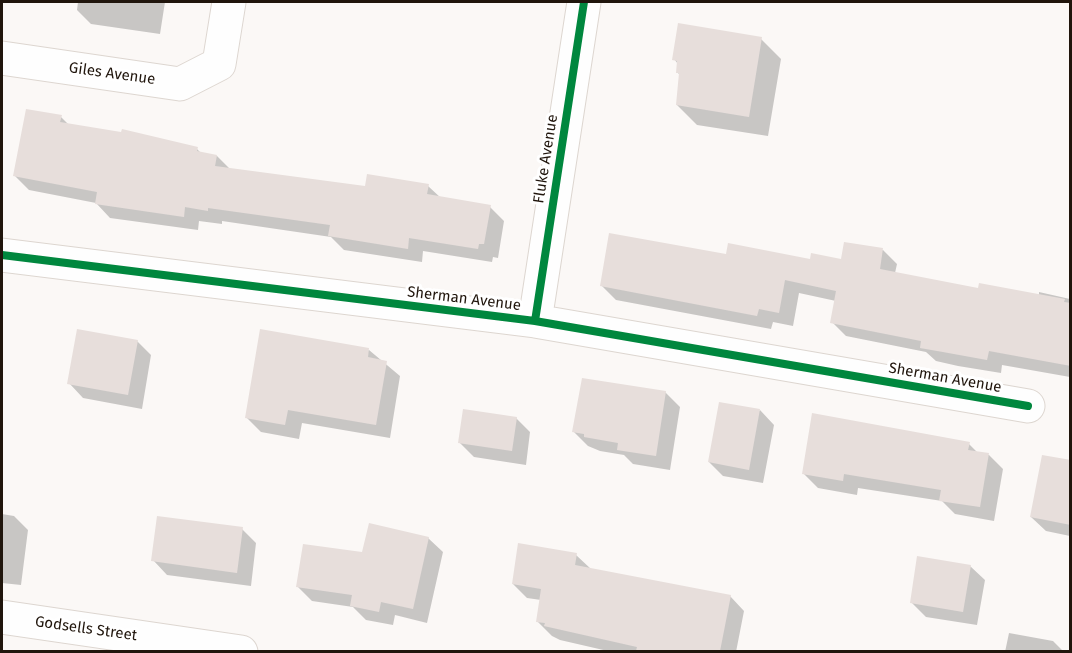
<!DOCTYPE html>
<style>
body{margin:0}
#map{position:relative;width:1072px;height:653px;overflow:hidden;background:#fbf8f6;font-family:"Fira Sans",sans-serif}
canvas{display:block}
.frame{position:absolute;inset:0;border:3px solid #20150c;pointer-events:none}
</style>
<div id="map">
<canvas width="1072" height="653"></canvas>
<div class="frame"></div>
</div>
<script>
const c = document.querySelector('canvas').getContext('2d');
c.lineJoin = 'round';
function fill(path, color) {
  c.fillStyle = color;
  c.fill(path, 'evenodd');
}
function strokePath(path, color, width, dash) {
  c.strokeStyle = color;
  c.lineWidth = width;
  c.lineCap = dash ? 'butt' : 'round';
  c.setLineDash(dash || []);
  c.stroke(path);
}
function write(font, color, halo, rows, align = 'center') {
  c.font = font + ' "Fira Sans",sans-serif';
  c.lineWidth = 6;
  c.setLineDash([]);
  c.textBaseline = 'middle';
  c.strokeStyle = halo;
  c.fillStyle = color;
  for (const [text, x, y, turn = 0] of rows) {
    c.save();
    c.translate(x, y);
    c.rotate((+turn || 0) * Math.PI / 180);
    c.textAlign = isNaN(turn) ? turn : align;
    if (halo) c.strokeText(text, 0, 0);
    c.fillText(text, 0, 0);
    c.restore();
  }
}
fill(new Path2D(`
 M78,2h87l-5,32 -69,-10 -14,-14z
 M761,39l20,20 -13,77 -71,-11 -20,-20 3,-30 -3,-3 1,-8 -4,-5z
 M61,117l8,8 128,24 5,5 15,2 13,13 137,19 61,-2 13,12 49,9 14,14 -6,37 -5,-1 -1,5 -69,-11 -1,11 -78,-12 -13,-13 -109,-16v3l-23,-3 -1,9 -88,-12 -14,-15 -67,-13 -14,-14z
 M883,250l14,14 -2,9 84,16 60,6v-3l31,7v78l-68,-12 -1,8 -43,-7 -22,-5 -10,-9 -80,-16 -14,-14 4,-21 -37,-8 -6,33 -20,-4 -2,7 -155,-29 -14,-14 125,-31 115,6z
 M137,341l14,14 -9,54 -59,-11 -14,-15z
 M369,350l31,26 -10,62 -88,-15 -3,16 -38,-7 -14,-14z
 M665,392l15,15 -10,63 -37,-6 -9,-9 -24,-4 -12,-5 -14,-14z
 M760,410l14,15 -11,58 -40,-7 -14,-14z
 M516,418l14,14 -4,33 -52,-8 -15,-15z
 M969,444l9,9 11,2 14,14 -9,52 -39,-7 -13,-13 -84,-13 -1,7 -39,-7 -14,-14z
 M1070,462v74l-24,-5 -15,-14z
 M2,514l12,2 14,14 -7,55 -19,-2z
 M242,529l14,14 -5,43 -84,-11 -14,-15z
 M428,538l15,14 -16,71 -32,-8 -2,10 -27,-5 -13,-13 -41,-6 -14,-14z
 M576,555l15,14 139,27 14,15 -8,41h-124l-52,-12 -8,-4 -15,-15 4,-21 -14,-2 -14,-14z
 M970,566l15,14 -8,45 -51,-8 -14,-14z
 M1009,633l44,8 11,11h-59z`), '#0003');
fill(new Path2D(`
 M678,23l84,14 -13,80 -73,-12 3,-32h-3l1,-12 -5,-1z
 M26,109l36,6 -2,7 61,10 1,-3 76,18 -1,4 20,4 -2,11 150,20 2,-12 62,10 -2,10 64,11 -7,39h-5l-1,5 -69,-11 -1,11 -80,-13 2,-11 -122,-17v3l-23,-4 -1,10 -89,-13 2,-12 -84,-16z
 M609,233l117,21 2,-11 82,16 1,-6 30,6 3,-17 39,6 -3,21 98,19 1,-5 86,16 -1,3 7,1v63l-82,-15 -2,9 -44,-8 -23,-4 1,-7 -91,-18 6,-32 -51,-11 -6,33 -20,-4 -2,7 -157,-30z
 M77,329l61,11 -10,55 -61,-11z
 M260,329l109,19 -1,9 19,4 -11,64 -88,-15 -3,15 -40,-7z
 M582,378l84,13 -10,65 -39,-6 1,-7 -34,-6v-3l-12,-2z
 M719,402l41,7 -11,61 -41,-8z
 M463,409l54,8 -5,34 -54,-8z
 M812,413l158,29 -2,8 21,3 -9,54 -41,-6 2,-11 -97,-16 -1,7 -41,-7z
 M1042,455l29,5v65l-41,-8z
 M157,516l86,11 -6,46 -86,-12z
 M369,523l60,14 -16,72 -32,-7 -2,10 -29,-6 2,-11 -56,-8 7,-43 59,8z
 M518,543l59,10 -2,12 156,30 -11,56h-84l1,-4 -93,-21 1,-3 -9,-1 5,-33 -29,-5z
 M917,556l54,9 -8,47 -53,-9z`), '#e7dedb');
const minor = new Path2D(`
 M2,58l178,26 39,-20 10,-62
 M2,255l533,66 493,85
 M535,321l49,-319
 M2,617l239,35`);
strokePath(minor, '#ddd6d0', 35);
strokePath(minor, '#fefefe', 33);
strokePath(new Path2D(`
 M2,255l533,66 493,85
 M535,321l49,-319`), '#00873e', 8);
write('15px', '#20150c', '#fff', [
 ["Giles Avenue",112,74,8],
 ["Fluke Avenue",546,159,-81],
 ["Sherman Avenue",464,299,7],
 ["Sherman Avenue",945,378,10],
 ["Godsells Street",86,629,8]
]);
</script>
